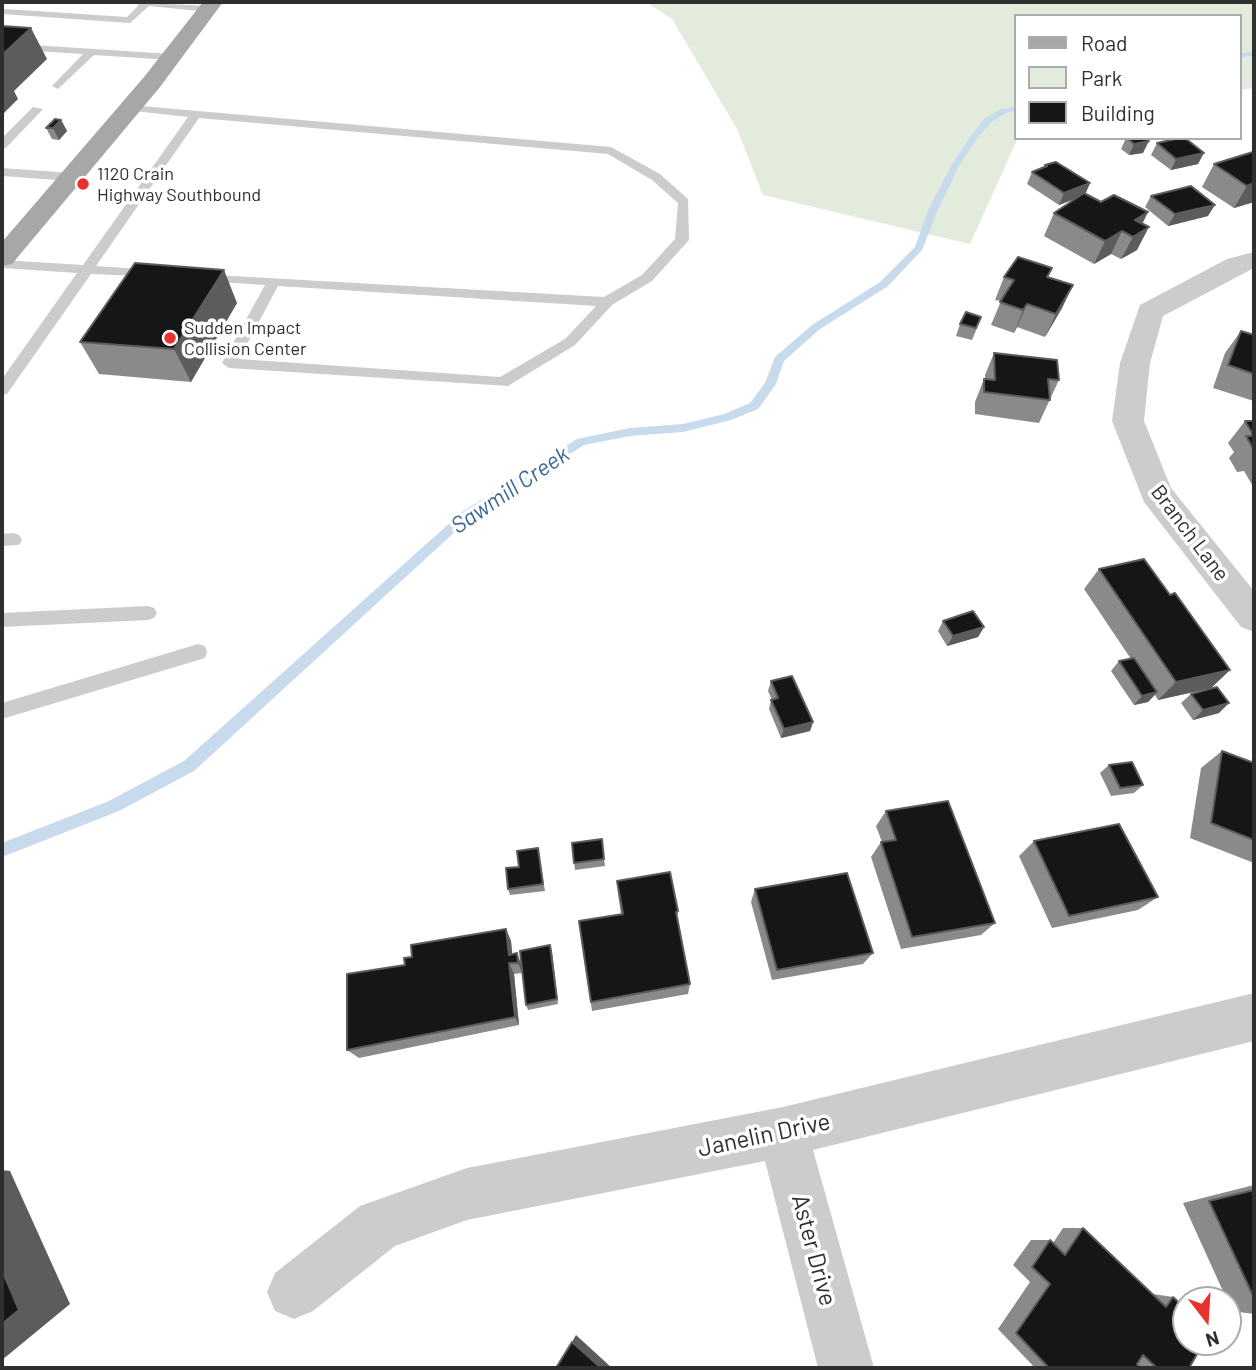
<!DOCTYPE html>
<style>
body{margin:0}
#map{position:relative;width:1256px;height:1370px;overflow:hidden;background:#fff;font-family:Barlow,sans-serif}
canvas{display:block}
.frame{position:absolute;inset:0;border:4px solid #2f2f2f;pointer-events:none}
.legend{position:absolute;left:1014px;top:14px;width:228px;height:126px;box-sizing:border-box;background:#fff;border:2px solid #acacac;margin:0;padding:9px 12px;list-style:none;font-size:21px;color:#2f2f2f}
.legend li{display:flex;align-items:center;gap:14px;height:35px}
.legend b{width:35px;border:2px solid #acacac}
.north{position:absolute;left:1172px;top:1286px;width:70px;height:70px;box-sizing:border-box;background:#fff;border:2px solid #acacac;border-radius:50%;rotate:163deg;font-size:19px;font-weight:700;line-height:28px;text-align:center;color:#2f2f2f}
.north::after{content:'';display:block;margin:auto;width:24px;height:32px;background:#ea322d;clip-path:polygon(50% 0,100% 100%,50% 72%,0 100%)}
</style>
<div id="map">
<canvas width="1256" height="1370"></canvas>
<div class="frame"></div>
<ul class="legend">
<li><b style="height:9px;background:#a7a7a7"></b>Road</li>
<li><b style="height:19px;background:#e3ecdc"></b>Park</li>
<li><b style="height:19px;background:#161616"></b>Building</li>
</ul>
<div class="north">N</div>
</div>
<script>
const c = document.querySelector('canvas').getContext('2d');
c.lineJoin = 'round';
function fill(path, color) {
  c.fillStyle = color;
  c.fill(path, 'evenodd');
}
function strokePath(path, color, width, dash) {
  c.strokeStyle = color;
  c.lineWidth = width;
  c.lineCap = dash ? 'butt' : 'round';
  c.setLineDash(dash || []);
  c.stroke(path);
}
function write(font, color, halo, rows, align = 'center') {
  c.font = font + ' Barlow,sans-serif';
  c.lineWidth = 7;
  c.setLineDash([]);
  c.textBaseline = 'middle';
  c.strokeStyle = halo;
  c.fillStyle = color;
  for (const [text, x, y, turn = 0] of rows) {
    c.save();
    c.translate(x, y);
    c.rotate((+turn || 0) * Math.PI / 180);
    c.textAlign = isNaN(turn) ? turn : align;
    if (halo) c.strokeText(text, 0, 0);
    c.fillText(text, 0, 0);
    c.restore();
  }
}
fill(new Path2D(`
 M646,2h608v86l-14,2v-74h-224v122h8l-7,2 -47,104 -207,-49 -26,-66 -65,-110z`), '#e3ecdc');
fill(new Path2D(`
 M1254,52v4l-14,1v-4z
 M1016,107v4l-10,2 -16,10 -14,17 -17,26 -21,44 -16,40 -34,36 -68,43 -36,32 -8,23 -18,25 -27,11 -48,12 -53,4 -46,9 -114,73 -276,253 -75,40 -117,46v-14l107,-42 75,-40 278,-249 115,-73 53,-11 53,-4 41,-10 26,-11 15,-20 10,-26 37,-32 68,-43 35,-35 13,-37 23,-44 19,-29 14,-18 17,-10z`), '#c8dbed');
fill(new Path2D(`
 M131,2l77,4 5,3 -5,3 -59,-6 -19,17 -128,-9v-4l3,-1 122,8 12,-12z
 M2,43l169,11 5,3 -5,3 -77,-5 -36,34 -6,-3 2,-2 29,-30 -81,-5z
 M129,105l482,42 49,27 28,25 1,41 -37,41 -40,24 -37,40 -67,41 -279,-18 -7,-5 43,-78 -63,-4 -7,-4 2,-3 407,23 38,-22 33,-36 3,-36 -26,-23 -44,-26 -409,-36 -103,148 59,4 7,4 -2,3 -69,-3 -84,120 -5,1v-16l75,-106 -75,-5v-8l81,5 105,-148 -63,-7v-4zM278,286l318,20 -31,33 -65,38 -261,-18z
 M33,107l10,2 -37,39 -4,1v-11z
 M2,168l69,5 6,4 -6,4 -69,-5z
 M13,533l6,2 3,5 -3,5 -17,1v-12z
 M148,606l6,2 3,5 -3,5 -6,2 -146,7v-14z
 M198,644l7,2 2,6 -2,6 -203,61v-16z`), '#ccc');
fill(new Path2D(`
 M1254,252v16l-91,48 -13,47 -6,58 27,67 83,103v41l-13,-5 -97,-125 -32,-81 8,-58 20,-58 87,-46z
 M1254,993v48l-441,109 61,218h-56l-53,-207 -298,59 -72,26 -82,65 -19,8 -19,-8 -8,-19 8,-19 85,-67 107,-38 316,-61z`), '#ccc');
fill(new Path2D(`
 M203,2h20l-63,85 -148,177 -10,2v-24l142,-165z`), '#a7a7a7');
fill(new Path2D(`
 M61,120l6,11 -8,9 -7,-1 -6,-11z
 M1126,138h19l-2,15 -14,2 -8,-6z
 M1157,143l41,21 -27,6 -20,-15z
 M1254,153v49l-20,6 -32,-21 12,-23z
 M1045,165l45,18 -5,10 16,9 47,10 -6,12 -5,26 -16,9 -10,-5 -17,10 -50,-28 10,-23 23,-15 -18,7 -32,-21 5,-12 12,-5z
 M1151,196l57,20 -40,10 -23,-19z
 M1004,277h44l25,8 -11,23 -17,29 -28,-10 -3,6 -23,-8 10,-24 -6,-1z
 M237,303l-46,79 -92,-8 -19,-32z
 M960,324l17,4 -5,12 -16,-4z
 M1241,331l13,4v66l-41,-13 12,-35z
 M994,353l65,27 -20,43 -64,-9v-12l9,-23h1v-4z
 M1245,421h9v67l-10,-17 -7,1 -8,-14 5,-6 -6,-9z
 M1099,569l71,26 60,75 -19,18 -53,12 -3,-5 -7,7 -14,3 -23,-34 8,-10 12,-2 -47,-70z
 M943,621l41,6 -6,10 -31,9 -9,-15z
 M771,681l42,41 -3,9 -29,7 -12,-29 2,-9h1l-4,-9z
 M1191,694l28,19 -26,7 -12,-17z
 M1222,751l32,12v100l-64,-25 11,-70z
 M1109,765l34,20 -9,8 -23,3 -11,-23z
 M886,811l109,112 -14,12 -80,14 -30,-92 10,-15h1l-6,-16z
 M1034,841l124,56 -20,13 -86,18 -33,-72z
 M572,843l32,16 1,7 -30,4z
 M538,848l7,43 -35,4 -2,-6 11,-22z
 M617,881l61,30 -1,8 13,65 -2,10 -96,17 -13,-90 42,-7 -3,-20z
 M755,889l118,64 -10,11 -91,16 -21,-78z
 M506,929l5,12 1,13 5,-1 4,11 1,9 -8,1 5,51 -160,33 -12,-8 65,-93z
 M550,945l8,59 -30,6 -2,-5z
 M1254,1185v129l-22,-3 -49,-108z
 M1063,1228h20l70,66 20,3 16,71h-154l-37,-39 32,-47 -17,-17 18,-25h19l3,3z`), '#8a8a8a');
fill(new Path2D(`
 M31,28l16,31 -33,32 4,8 -16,16v-60z
 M61,120l6,11 -8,9 -6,-12z
 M1149,141l-6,12 -14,2 5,-11z
 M1204,153l-6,11 -27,6 5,-11z
 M1090,183l-5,12 -26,10 5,-12z
 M1254,183v19l-20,6 13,-22z
 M1215,205l-7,11 -40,10 7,-12z
 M1148,212l-11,22 12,-7 -12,23 -16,9 12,-22 2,-17z
 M1122,231l-11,23 -17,10 11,-23z
 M224,270l13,33 -46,79 -17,-33z
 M1073,285l-11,23 -17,29 11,-23z
 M1027,304l-10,23 -3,6 9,-23z
 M984,627l-6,10 -31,9 6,-10z
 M1230,670l-19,18 -53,12 18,-18z
 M1157,692l-9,10 -14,3 8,-9z
 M1229,703l-10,10 -26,7 10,-10z
 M813,722l-3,9 -29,7 3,-9z
 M506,929l5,12 2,22 -4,-8z
 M550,945l2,6 6,53 -1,-5z
 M517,953l4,11 1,9 -4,-10z
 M509,963l5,11 5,51 -4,-8z
 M2,1170l8,1 60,133 -68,56z
 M576,1335l36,33h-11l-29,-26z`), '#5c5c5c');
const building = new Path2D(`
 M2,26l29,2 -29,27z
 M55,119l6,1 -8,8h-7z
 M1127,138h18l4,3 -15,3z
 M1180,138h5l19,15 -28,6 -19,-16z
 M1253,152l1,1v30l-7,3 -33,-22z
 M1056,162l34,21 -26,10 -32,-21 15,-6 -2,-1z
 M1191,186l24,19 -40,9 -24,-18z
 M1084,193l17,9 13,-7 34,17 -13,8 14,7 -16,10 -11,-6 -17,10 -51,-28z
 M1018,257l34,11 -5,9 26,8 -17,29 -29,-10 -4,6 -23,-8 14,-22 -10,-3z
 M135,263l89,7 -50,79 -94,-7z
 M966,312l15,5 -5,11 -16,-4z
 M1241,331l13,4v39l-26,-9z
 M994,353l63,7 2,20 -11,-1 2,21 -66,-8v-13l11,1z
 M1245,421h9v29l-8,-14h8z
 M1144,559l26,36 5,-2 55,77 -54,12 -77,-113z
 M973,611l11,16 -31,9 -10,-15z
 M1134,658l23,34 -15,4 -23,-35z
 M792,676l21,46 -29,7 -13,-29 7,-2 -7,-17z
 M1217,687l12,16 -26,7 -12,-16z
 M1222,751l32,12v77l-43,-17z
 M1132,762l11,23 -23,3 -11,-23z
 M948,801l47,122 -83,14 -31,-95 15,-2 -10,-29z
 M1119,824l39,73 -89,19 -35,-75z
 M602,839l2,20 -30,4 -2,-20z
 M538,848l5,36 -35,5 -2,-21 13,-1 -2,-16z
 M670,872l8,39 -2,1 14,72 -99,18 -12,-81 44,-7 -6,-33z
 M847,873l26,80 -96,17 -22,-81z
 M506,929l3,26 8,-2 1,10h-9l6,54 -168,33v-76l58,-9 -1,-7 8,-1 -1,-12z
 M550,945l7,54 -31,6 -6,-54z
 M1254,1190v108l-45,-97z
 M1083,1228l83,79 7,-10 13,12v33h18l-15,26h-32l-14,-13 -6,9 3,4h-91l-33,-35 34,-49 -18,-17 18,-27 15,15z
 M2,1270l17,40 -17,14z
 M572,1342l29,26h-45z`);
fill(building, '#161616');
strokePath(building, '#5c5c5c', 2);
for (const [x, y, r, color] of [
 [83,184,7,"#ea322d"],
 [170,338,7,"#ea322d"]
]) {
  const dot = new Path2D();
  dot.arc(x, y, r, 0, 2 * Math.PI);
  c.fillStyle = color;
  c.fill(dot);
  strokePath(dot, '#fff', 2.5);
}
write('18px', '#2f2f2f', '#fff', [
 ["1120 Crain",97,174],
 ["Highway Southbound",97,195],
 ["Sudden Impact",184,328],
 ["Collision Center",184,349]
], 'left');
write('21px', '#2f2f2f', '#fff', [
 ["Branch Lane",1190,533,53]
]);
write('italic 23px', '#3a6793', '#fff', [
 ["Sawmill Creek",510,490,-34]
]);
write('24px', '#2f2f2f', '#fff', [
 ["Janelin Drive",764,1135,-12],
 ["Aster Drive",814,1250,75]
]);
</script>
